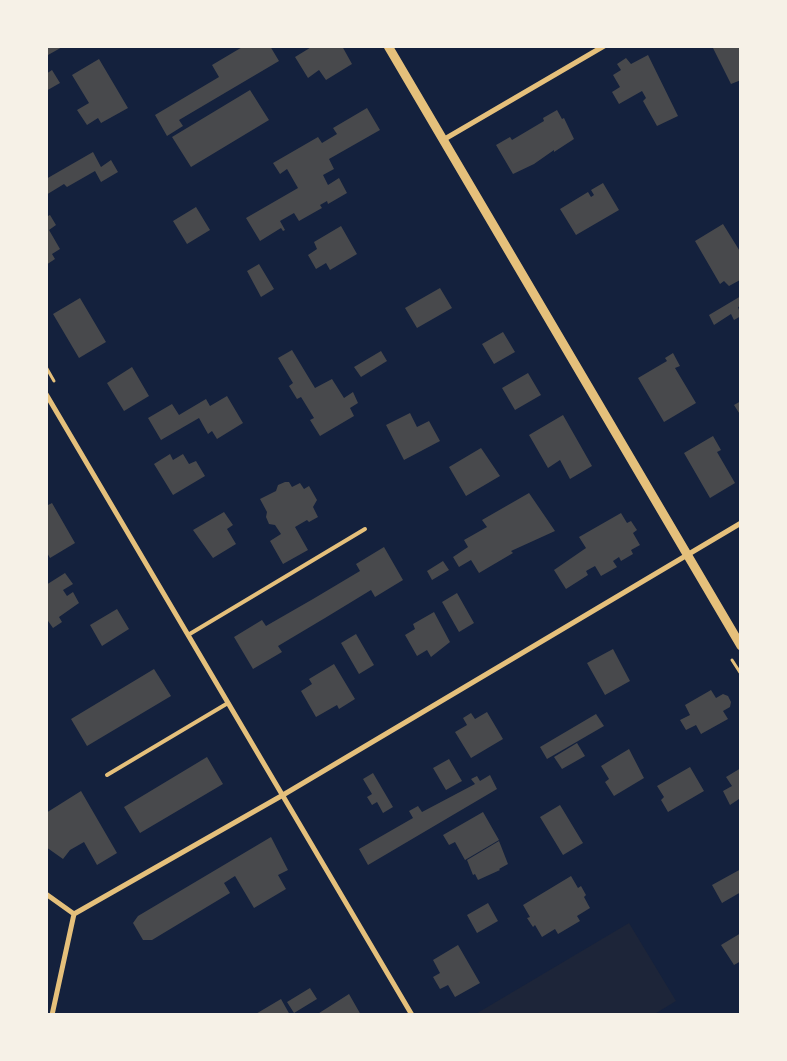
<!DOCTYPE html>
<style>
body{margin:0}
#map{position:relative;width:787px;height:1061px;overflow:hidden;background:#14213d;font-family:Signika,sans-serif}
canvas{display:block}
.frame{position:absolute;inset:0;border:48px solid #f6f1e7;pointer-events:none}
</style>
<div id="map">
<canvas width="787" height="1061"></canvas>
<div class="frame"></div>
</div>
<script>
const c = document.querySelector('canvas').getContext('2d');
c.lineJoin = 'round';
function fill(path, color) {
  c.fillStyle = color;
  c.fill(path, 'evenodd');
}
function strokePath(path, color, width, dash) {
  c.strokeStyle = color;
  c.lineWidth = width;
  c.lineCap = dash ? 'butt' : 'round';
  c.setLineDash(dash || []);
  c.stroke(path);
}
fill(new Path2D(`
 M629,923l47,78 -23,14h-179z`), '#1d2539');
fill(new Path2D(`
 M46,46h18l-16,9z
 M244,46h26l9,15 -100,59 4,6 -16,10 -12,-21 64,-38 -7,-12z
 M313,46h29l10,18 -26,16 -7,-10 -11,8 -13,-21z
 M712,46h29v34l-10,4z
 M648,55l30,61 -21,10 -14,-25 3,-3 -4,-7 -23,13 -7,-12 8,-5 -7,-12 8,-5 -4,-6 9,-6 5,6z
 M99,59l29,49 -27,15 -3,-5 -11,7 -10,-15 12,-7 -17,-28z
 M52,70l8,13 -14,8v-17z
 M250,90l19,30 -78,47 -19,-30z
 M367,108l13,22 -51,29 5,10 -11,6 5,10 11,-7 8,15 -19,11 -1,-3 -7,4 2,3 -23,13 -5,-8 -14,8 5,9 -2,1 -2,-3 -21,13 -14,-23 52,-30 -11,-19 -7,5 -7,-11 45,-26 4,6 15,-9 -4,-6z
 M557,110l5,9 2,-1 10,21 -20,13v-2l-20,14 -21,10 -17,-29 14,-8 2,3 32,-19 -1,-3z
 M93,152l8,15 10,-7 7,12 -17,10 -6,-11 -28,16 -3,-3 -18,11v-16z
 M603,183l16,27 -43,25 -16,-26 28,-17 3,5 3,-2 -3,-5z
 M196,207l14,23 -23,14 -14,-23z
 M50,215l6,10 -7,5 11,19 -8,5 3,5 -9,6v-48z
 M723,224l18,29 -1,27 -11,6 -5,-5 -4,3 -25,-43z
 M341,226l16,28 -27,16 -4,-7 -10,6 -8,-14 9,-6 -3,-7z
 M259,264l15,25 -13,8 -14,-26z
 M440,288l12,20 -35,20 -12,-20z
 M741,296v10l-3,1 3,9 -7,4 -3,-6 -17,11 -5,-10z
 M80,298l26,44 -27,16 -26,-44z
 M503,332l12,20 -21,12 -12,-20z
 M292,350l23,38 17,-9 12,19 9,-6 5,11 -8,5 4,8 -34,20 -10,-16 4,-2 -13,-21 -4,2 -8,-13 4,-3 -15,-25z
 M381,351l6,10 -26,16 -7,-10z
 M673,353l7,13 -5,2 21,35 -32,19 -26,-44 29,-17 -2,-3z
 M132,367l17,29 -25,15 -17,-28z
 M528,373l13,22 -26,15 -13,-22z
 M227,396l16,27 -26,16 -5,-8 -4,3 -9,-16 -38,22 -13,-22 24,-14 7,11 27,-16 4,7z
 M741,401v15l-7,-11z
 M410,413l7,14 12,-6 11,20 -36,19 -18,-35z
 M563,415l29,51 -22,13 -10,-19 -12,8 -19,-33z
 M713,436l8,14 -4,2 18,31 -25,15 -26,-45z
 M481,448l19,28 -34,20 -17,-29z
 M170,454l3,6 10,-6 6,10 7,-3 9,15 -32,19 -19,-31z
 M285,482h4l3,5 8,-4 4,6 5,-3 8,14 -4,7 5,10 -9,5 -2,-2 -12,7 13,23 -25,14 -13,-23 11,-7 -6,-9 -6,-1 -3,-7 1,-5 -7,-13 16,-8 2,-6z
 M529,493l26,38 -44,20 2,2 -34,20 -8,-13 -12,7 -6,-10 15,-10 -4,-7 23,-13 -5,-7z
 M52,503l23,40 -25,15 -4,-7v-45z
 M224,512l9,13 -6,4 9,15 -23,14 -20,-28z
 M621,513l6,10 4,-2 6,9 -4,3 7,12 -9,5 2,4 -12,7 -2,-4 -6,4 4,6 -16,9 -6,-10 -9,5 2,4 -22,14 -12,-19 32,-22 -7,-11z
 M384,547l19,33 -28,17 -4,-7 -46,28 -47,28 4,6 -29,17 -19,-32 28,-17 4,6 47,-27 47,-28 -4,-7z
 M443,561l6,9 -17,10 -5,-9z
 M65,573l8,11 -10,6 4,6 6,-4 6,11 -20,14 3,5 -9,6 -7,-10v-33z
 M457,593l17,30 -15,9 -17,-30z
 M117,609l12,20 -27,17 -12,-21z
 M434,612l16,30 -19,15 -4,-7 -10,6 -12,-21 10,-6 -2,-5z
 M356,634l18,31 -15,9 -18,-31z
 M613,649l17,32 -25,14 -18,-32z
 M334,664l21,35 -16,10 -2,-4 -21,12 -15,-26 11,-7 -3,-5z
 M154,669l17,27 -84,50 -16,-27z
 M711,690l5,8 7,-4 5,2 3,6 -1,5 -7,4 5,8 -27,15 -5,-9 -10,5 -6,-10 10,-5 -5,-10z
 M487,712l16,27 -32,19 -16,-26 12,-7 -4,-7 8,-5 4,6z
 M596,714l8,12 -57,33 -7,-12z
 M577,743l8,13 -23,13 -8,-12z
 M629,749l15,29 -30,18 -9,-14 4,-3 -8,-13z
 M207,757l16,27 -83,49 -16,-26z
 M449,759l13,22 -16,9 -13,-22z
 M690,767l14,24 -36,21 -7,-12 3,-3 -7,-11z
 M741,768v34l-2,-3 -9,6 -7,-14 9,-5 -6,-9z
 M373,773l20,34 -10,6 -6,-11 -5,3 -5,-8 5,-3 -9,-15z
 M490,775l7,14 -129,76 -9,-16 54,-31 -4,-7 9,-5 4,6 53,-28 -4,-5 6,-3 3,5z
 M81,791l36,62 -20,12 -13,-23 -14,8 -7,9 -17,-12 2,-17 -2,-17z
 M560,805l23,38 -20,12 -23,-38z
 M483,812l16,28 -34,20 -10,-18 -6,3 -6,-10z
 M271,837l17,33 -10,5 8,14 -32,19 -19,-32 -11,7 6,10 -78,47h-9l-10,-17 5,-7z
 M499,841l9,23 -9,5 1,1 -22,10 -3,-6 -2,1 -6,-15z
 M741,869v23l-19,11 -10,-18z
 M571,876l7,12 3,-2 5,9 -2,2 6,11 -13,8 3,5 -22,13 -3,-5 -13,8 -7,-12 -2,2 -6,-9 3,-1 -7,-12z
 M488,903l10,18 -21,12 -10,-18z
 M741,933v28l-7,4 -13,-20z
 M458,945l22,38 -25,14 -7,-12 -8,4 -7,-12 7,-4 -7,-13z
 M310,988l7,11 -23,14 -7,-11z
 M349,994l12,21h-45z
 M281,999l9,16h-36z`), '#48494c');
strokePath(new Path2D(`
 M46,367l8,14
 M732,660l9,14`), '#e5c07b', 3);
strokePath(new Path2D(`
 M188,635l177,-106
 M107,775l121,-72`), '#e5c07b', 4);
strokePath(new Path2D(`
 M443,140l161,-94
 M46,394l366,621
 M46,894l28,20
 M52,1015l22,-101 209,-119 458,-272`), '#e5c07b', 5);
strokePath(new Path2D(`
 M388,46l353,600`), '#e5c07b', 9);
</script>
